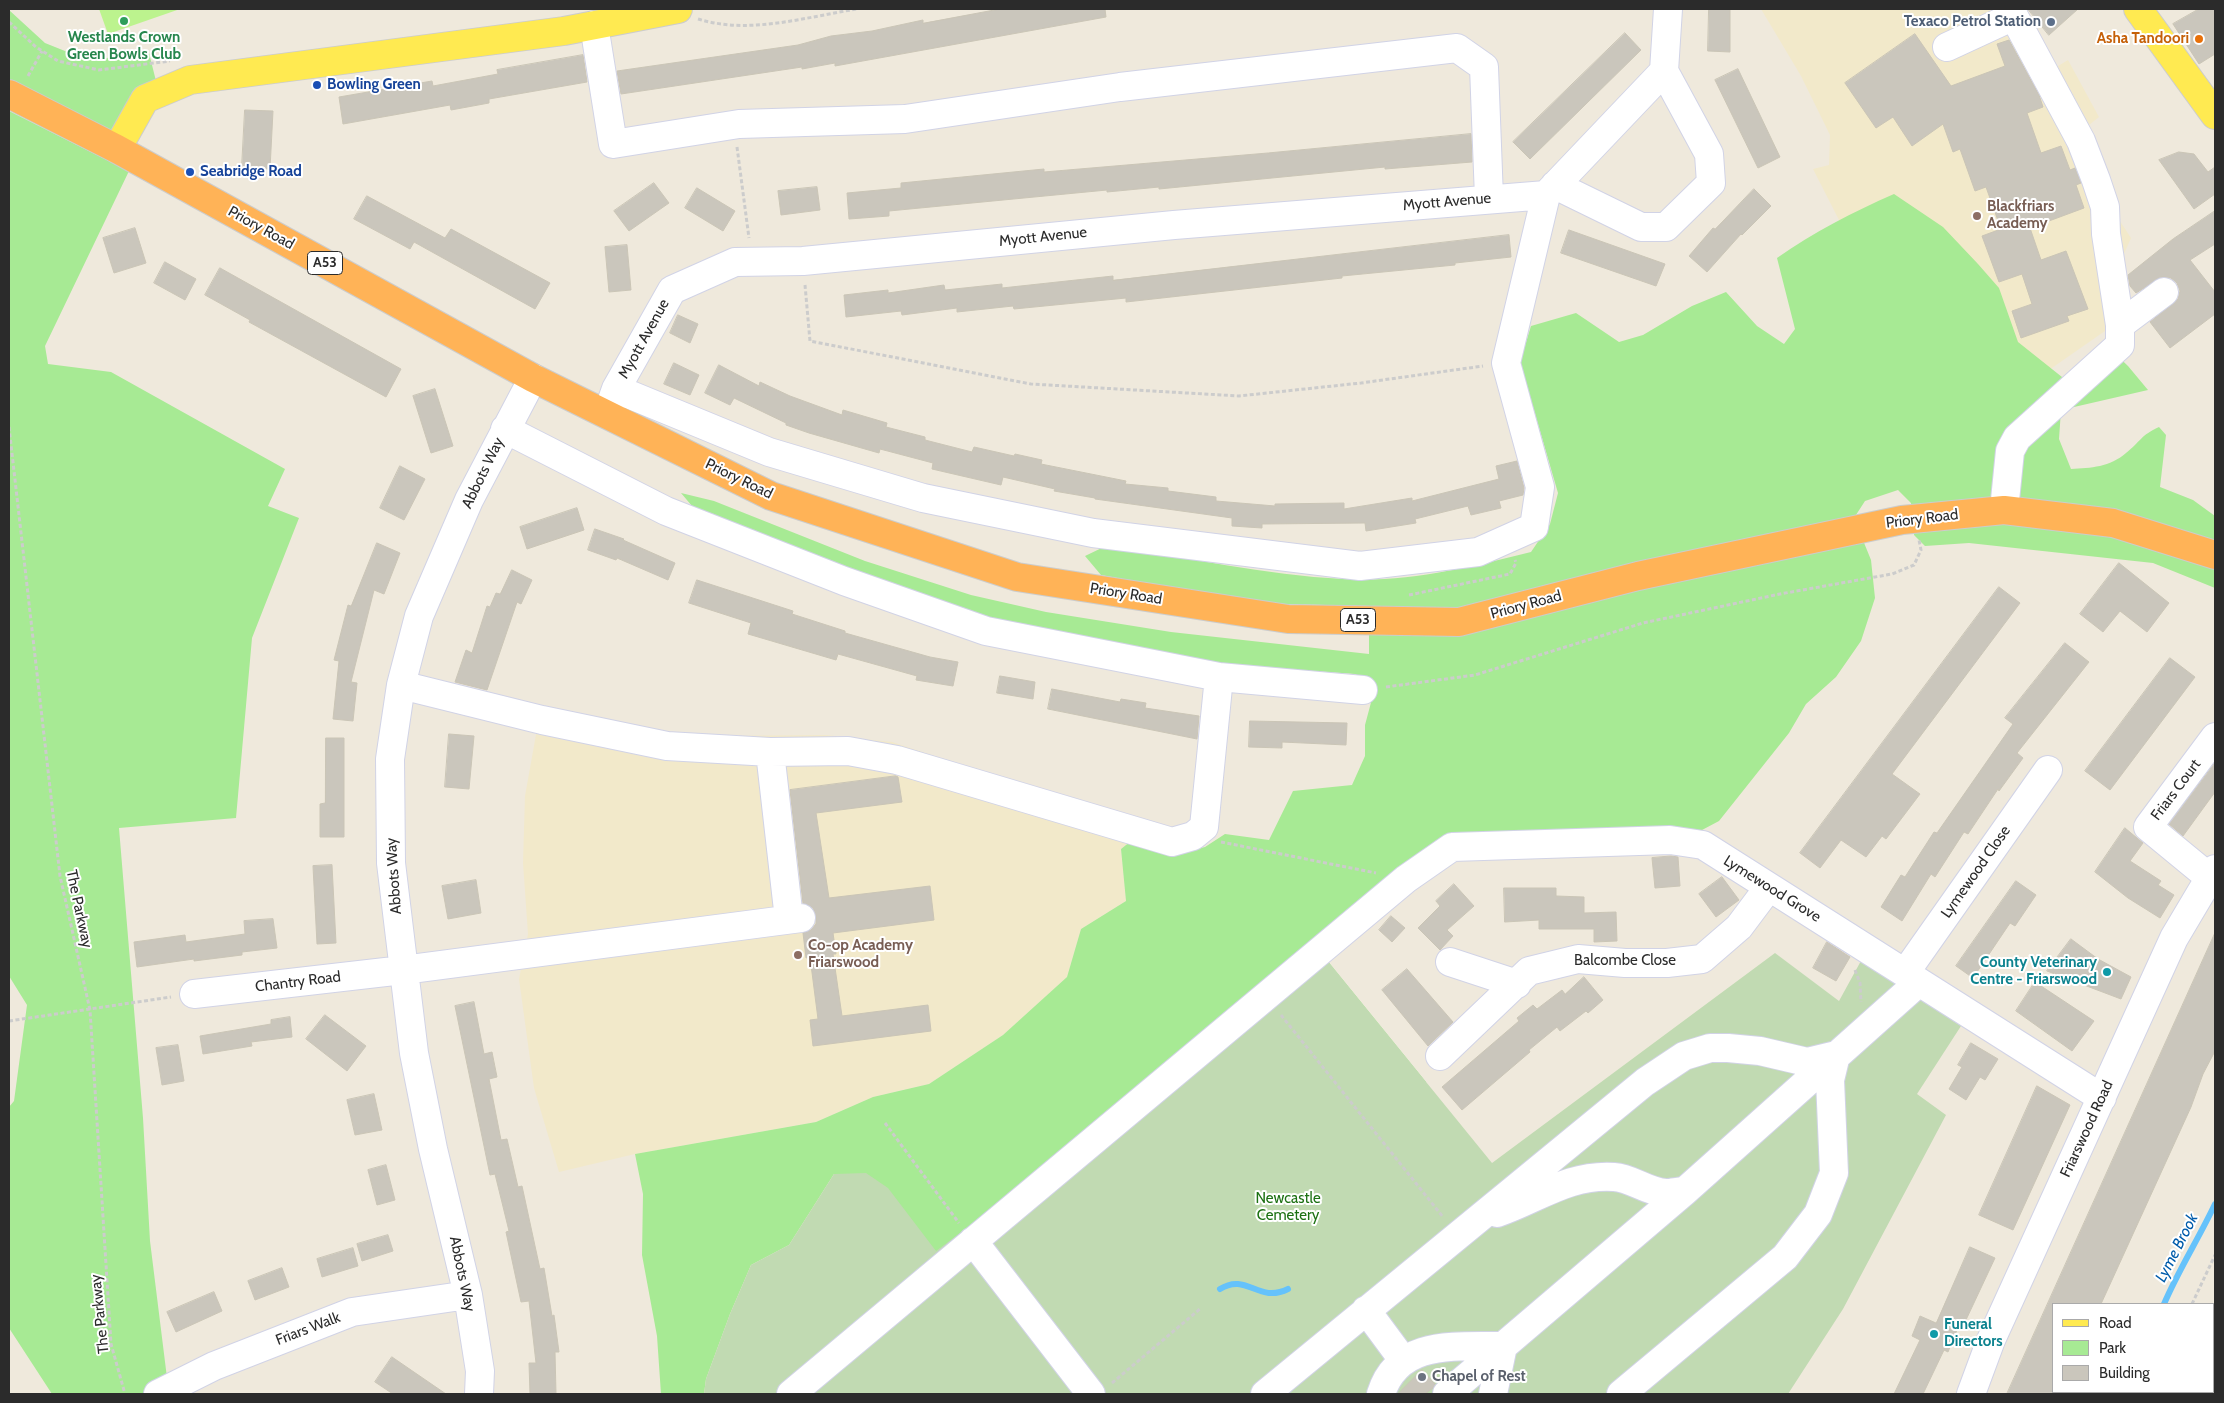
<!DOCTYPE html>
<style>
body{margin:0}
#map{position:relative;width:2224px;height:1403px;overflow:hidden;background:#efe9dc;font-family:Cabin,sans-serif}
canvas{display:block}
.frame{position:absolute;inset:0;border:10px solid #2b2b2b;pointer-events:none}
.legend{position:absolute;left:2052px;top:1303px;width:162px;height:90px;box-sizing:border-box;background:#fff;border:1px solid #aaa;margin:0;padding:6px 9px;list-style:none;font-size:15px;color:#2b2b2b}
.legend li{display:flex;align-items:center;gap:10px;height:25px}
.legend b{width:25px;border:1px solid #aaa}
</style>
<div id="map">
<canvas width="2224" height="1403"></canvas>
<div class="frame"></div>
<ul class="legend">
<li><b style="height:6px;background:#ffea51"></b>Road</li>
<li><b style="height:14px;background:#a7ea94"></b>Park</li>
<li><b style="height:14px;background:#cac6bc"></b>Building</li>
</ul>
</div>
<script>
const c = document.querySelector('canvas').getContext('2d');
c.lineJoin = 'round';
function fill(path, color) {
  c.fillStyle = color;
  c.fill(path, 'evenodd');
}
function strokePath(path, color, width, dash) {
  c.strokeStyle = color;
  c.lineWidth = width;
  c.lineCap = dash ? 'butt' : 'round';
  c.setLineDash(dash || []);
  c.stroke(path);
}
function write(font, color, halo, rows, align = 'center') {
  c.font = font + ' Cabin,sans-serif';
  c.lineWidth = 4;
  c.setLineDash([]);
  c.textBaseline = 'middle';
  c.strokeStyle = halo;
  c.fillStyle = color;
  for (const [text, x, y, turn = 0] of rows) {
    c.save();
    c.translate(x, y);
    c.rotate((+turn || 0) * Math.PI / 180);
    c.textAlign = isNaN(turn) ? turn : align;
    if (halo) c.strokeText(text, 0, 0);
    c.fillText(text, 0, 0);
    c.restore();
  }
}
fill(new Path2D(`
 M1761,9h254l38,60 15,-9 31,57 -15,12 30,83 17,26 -12,27 -4,59 -132,92 -144,-196 -26,-51 16,-4 1,-30 -29,-59z
 M537,729l82,1 77,6 129,-1 67,7 134,44 110,51 -15,12 5,52 -45,28 -14,48 -64,58 -74,49 -56,13 -57,25 -181,32 -76,18 -25,-84 -15,-109 9,-45 -5,-71 2,-67z`), '#f2e9ca');
fill(new Path2D(`
 M9,10l36,33 35,14 26,1 43,-5 7,28 -39,68 -108,-52z
 M9,111l120,60 -84,175 3,18 63,8 174,97 -17,37 31,12 -47,120 -16,180 -117,10 24,290 7,123 19,153h-117l-43,-66v-221l5,-6 13,-96 -18,-29z
 M1894,194l49,33 35,37 21,24 19,54 49,39 38,-37 23,22 20,24 -87,20 -2,29 12,30c20,-1 39,-2 55,-16 14,-11 15,-18 33,-26l7,8 -6,52 33,13 22,16v72l-62,-25 -184,-20 -44,3 -11,-11 -3,-32 -13,-13 -33,11 -11,17 17,42 4,38 -14,43 -25,36 -30,27 -17,29 -70,88 -17,9 -240,3 -23,7 -126,103 113,139 -406,233 -186,-141 -45,71 -38,20 -21,49 -24,65 -2,15h-43l-4,-58 -15,-81 1,-61 -8,-40 181,-32 57,-25 56,-13 74,-49 64,-58 14,-48 45,-28 -5,-52 15,-12 41,17 28,-7 20,-13 44,6 24,-49 59,-6 13,-29v-31l8,-30v-12l-18,-9 -124,-9 -227,-40 -301,-106 -22,-26 33,8 151,60 106,34 75,17 125,20 198,22v-48l-87,-2 -67,-8 -114,-21 -16,-19 25,-12c77,14 155,31 233,35 63,4 128,-12 188,-27l19,-28 8,-31 -38,-131 11,-36 45,-13 43,29 24,-7 49,-29 34,-14 31,34 27,18 11,-15 -18,-71c37,-26 76,-46 117,-64z`), '#a7ea94');
fill(new Path2D(`
 M1313,943l179,220 283,-210 64,48 23,-42 99,67 -44,68 29,21 -103,194 -55,85h-1084l2,-15 24,-65 21,-49 38,-20 45,-71 32,-1 22,15 48,63 82,-62z`), '#c1dab2');
fill(new Path2D(`
 M99,9h81l-72,25z`), '#bcf38e');
strokePath(new Path2D(`
 M1220,1289c27,-17 38,15 68,0
 M2164,1304c15,-35 35,-66 51,-100
 M2125,1394l1,-2`), '#65c2fb', 6);
const building = new Path2D(`
 M1000,9h105l1,8 -271,49v-3l-33,6v-2l-181,27 -4,-23 181,-26 33,-9 41,-5 51,-11v3z
 M1709,9h21v43l-22,-1z
 M2028,9h50l-29,26z
 M2199,9h16v45l-16,10 -26,-40z
 M1625,33l16,17 -111,109 -17,-17z
 M1915,34l36,52 54,-20 -8,-22 12,-4 30,55 4,12 -16,6 14,40 20,-7 9,24 5,-2 6,15 -5,2 8,23 -54,20 11,32 25,-9 22,58 -21,7 2,5 -48,17 -9,-27 20,-7 -10,-30 -23,8 -17,-46 19,-7 -15,-42 -11,4 -15,-42 -7,3 -10,-28 -31,22 -19,-29 -17,11 -31,-45z
 M583,55l4,27 -98,17v4l-38,7 -1,-5 -107,19 -4,-27 93,-16 1,5 65,-12 -1,-4z
 M1738,69l42,88 -22,11 -43,-88z
 M245,110l28,1 -3,58 -28,-2z
 M1471,134l1,28 -87,7v-2l-226,22v-2l-52,5v-2l-218,21v5l-40,3 -2,-26 54,-5v-5l143,-14v3l224,-19z
 M2179,152l15,2 14,18 7,-5v27l-21,15 -35,-49z
 M654,183l15,20 -40,28 -15,-20z
 M817,187l3,23 -39,5 -3,-24z
 M697,188l38,23 -12,20 -38,-23z
 M1754,189l17,17 -29,29 -1,-1 -34,38 -18,-16 24,-28 2,1z
 M367,196l78,42 6,-9 99,54 -15,26 -121,-67 -4,7 -56,-30z
 M2215,211v33l-25,16 25,32v22l-45,34 -20,-26 28,-23 2,-8 -3,-8 -6,-5 -9,-1 -26,16 -6,-7 -2,-11 45,-36z
 M135,228l11,35 -32,10 -11,-35z
 M1569,230l96,34 -9,22 -95,-33z
 M1509,235l2,22 -56,6v2l-113,11v2l-216,24v-4l-112,11 -1,-3 -56,6v-4l-55,7 -1,-4 -55,6 -2,-22 44,-5v3l56,-8 1,5 57,-6v4l111,-12v4z
 M627,245l4,45 -22,2 -4,-45z
 M165,262l31,17 -11,21 -31,-17z
 M220,268l181,101 -15,28 -137,-75 1,-2 -45,-25z
 M678,315l20,9 -8,19 -20,-10z
 M674,363l25,12 -9,20 -26,-11z
 M719,365l40,21 1,-4 30,14 52,19 1,-5 44,13 -1,4 39,10v3l47,12 2,-5 40,9 1,-2 27,6 -1,4 85,17 -1,3 43,4v3l48,6v4l59,5v-2l69,-1v6l68,-11v3l87,-22 -3,-13 21,-5 7,27 -1,7 -24,6 2,7 -30,7 -3,-9 -53,13 1,4 -50,8 -1,-8 -103,1v4l-30,-2v-8l-137,-19v-1l-41,-7 1,-2 -52,-12 -2,8 -69,-16 1,-6 -53,-14 -1,4 -70,-20 -23,-8v-2l-52,-25 -4,7 -25,-12z
 M435,389l18,57 -22,7 -18,-57z
 M400,466l25,13 -21,41 -24,-12z
 M577,508l7,22 -57,19 -7,-22z
 M595,529l29,10 -1,1 52,23 -7,17 -51,-22 -1,2 -28,-10z
 M377,543l23,10 -16,41 -10,-4 -23,92 6,1 -4,38 -20,-2 6,-58 -5,-1 14,-55 3,1z
 M2119,563l50,40 -22,29 -27,-21 -17,21 -23,-18z
 M512,570l20,10 -11,24 -4,-2 -30,88 -32,-8 11,-32 6,3 15,-47 3,1 6,-14 4,1z
 M697,580l96,31 -1,3 53,17v2l85,24 28,5 -5,24 -37,-6 1,-4 -79,-22 -2,6 -88,-26 3,-11 -62,-20z
 M1999,587l21,16 -128,171 28,20 -34,45 -4,-3 -16,21 -25,-17 -21,28 -20,-15z
 M2065,643l24,19 -72,91 6,5 -24,33 -1,-2 -30,45 -4,-2 -29,45 -4,-3 -29,47 -21,-14 20,-32 4,2 29,-45 3,1 76,-109 -8,-6z
 M2170,658l25,19 -85,113 -25,-19z
 M1000,676l35,6 -2,17 -36,-6z
 M1052,689l68,13 1,-3 25,4 -1,5 54,8 -2,23 -149,-30z
 M1250,721l97,2 -1,22 -64,-3v6l-33,-1z
 M449,734l25,2 -5,53 -24,-2z
 M326,738h18v99h-24v-33l5,-1z
 M2215,763v29l-32,44 -14,-12z
 M896,776l2,1 4,25 -86,11 13,85 101,-12 4,34 -101,13 3,21h-3l9,62 86,-11 3,26 -118,15 -3,-26 8,-1 -8,-62 -4,1 -3,-25 8,-3 5,-6v-8l-3,-8 -10,-5 -13,-113z
 M2125,828l18,15 -13,18 31,20 -3,4 16,10 -14,23 -32,-20 -33,-26z
 M1671,856l7,1 2,29 -25,2 -3,-30z
 M332,865l4,78 -19,1 -4,-78z
 M1722,877l17,23 -23,17 -17,-23z
 M476,880l5,33 -33,6 -6,-33z
 M2016,881l20,14 -21,31 -5,-3 -37,55 -17,-12z
 M1454,884l20,22 -27,24 6,6 -13,14 -22,-22 22,-22 -4,-5z
 M1504,888h52v8l28,1v16l32,-1 1,29 -23,1v-13h-55v-9l-34,2z
 M1391,916l14,12 -13,14 -13,-12z
 M273,919l4,29 -35,4v3l-48,6v-2l-57,8 -3,-25 51,-7 1,7 59,-8 -1,-13z
 M2215,933v118l-12,23 -12,33 -90,197h-48v90h-46z
 M2071,939l27,20 33,18 -10,22 -74,-28z
 M1827,942l23,15 -14,24 -23,-13z
 M1407,969l46,53 -25,24 -46,-56z
 M1584,977l19,23 -15,13 -2,-2 -26,20 -3,-4 -28,23 1,2 -68,58 -20,-23 77,-66 -2,-3 16,-13 4,4 25,-19 3,4z
 M2035,982l59,39 -22,30 -56,-40z
 M474,1002l10,52 8,-2 5,25 -8,2 12,61 6,-1 11,48 4,-1 18,83 4,-1 8,48 2,-1 5,37h-4l1,42h-26l-1,-31h7l-7,-62 -8,1 -15,-70 3,-1 -14,-57 -5,1 -35,-169z
 M325,1015l41,31 -19,25 -41,-32z
 M290,1017l2,20 -41,5 1,4 -49,8 -3,-18 71,-12v-4z
 M1971,1043l27,16 -13,21 -5,-3 -14,23 -17,-11 13,-22 -4,-2z
 M178,1045l6,36 -22,4 -6,-37z
 M2037,1086l33,19 -57,125 -34,-15z
 M374,1094l8,36 -27,5 -8,-35z
 M386,1165l9,35 -18,5 -9,-35z
 M388,1235l5,16 -31,10 -5,-17z
 M1970,1247l25,11 -30,64 -4,-2 -13,32 -4,-2 -21,44h-29l26,-54 -8,-4 8,-20 16,7z
 M353,1248l5,18 -36,11 -5,-18z
 M282,1268l7,19 -34,13 -7,-19z
 M214,1292l8,19 -46,21 -9,-20z
 M392,1357l54,37h-53l-18,-12z
 M1422,1370l13,14 -1,3 -9,7h-27z`);
fill(building, '#cac6bc');
strokePath(building, '#cac5b6', 1);
const minor = new Path2D(`
 M2010,9l71,132 15,39 9,27 1,27 14,91
 M594,25l19,119 126,-20 166,-5 215,-32 337,-39 27,19 5,131
 M1947,47l67,-31
 M1555,185l86,42h25l45,-44 -2,-29 -45,-83
 M616,389l153,63 154,46 170,35 267,33 118,-14 56,-25 6,-40 -34,-124 40,-168
 M610,406l6,-17 56,-99 63,-28 68,-1 371,-36 372,-30 118,-124 4,-62
 M505,429l161,82 178,70 142,50 233,46 144,13
 M2004,510l6,-59 7,-13 103,-93v-20l44,-33
 M401,685l141,35 125,26 103,6 78,-1 49,9 275,82 21,-6 11,-9 15,-150
 M770,752l19,167
 M2210,878l-62,-51 67,-90
 M1450,962l67,22
 M1905,973l143,-203
 M194,994l209,-24 398,-52
 M1440,1056l89,-85 49,-12 47,4h42l35,-4 37,-32 30,-40
 M1497,1213c41,-14 71,-39 117,-36 18,1 33,15 52,16 6,0 13,-2 19,-2
 M973,1241l118,153
 M1366,1310l37,50
 M158,1394l56,-28 138,-54 116,-17
 M479,1394l1,-23 -12,-76 -35,-146 -19,-96 -23,-190 -1,-104 11,-74 18,-69 50,-116 64,-122
 M791,1394l615,-515 46,-32 218,-7 33,5 399,253
 M1265,1394l380,-312 39,-26 26,-8h18l32,3 47,11 29,-7 -6,25 4,93 -16,41 -33,43 -164,137
 M1381,1394c17,-55 75,-47 122,-48l-10,48
 M1447,1394l238,-203 234,-209
 M1971,1394l20,-54 183,-402 41,-69`);
const major = new Path2D(`
 M2138,9l77,106
 M117,149l28,-50 45,-19 374,-49 114,-22`);
const highway = new Path2D(`
 M9,94l108,55 416,229 238,118 246,81 271,42 171,3 179,-46 264,-56 102,-10 109,13 102,32`);
strokePath(minor, '#d1d3e6', 30);
strokePath(major, '#ccc', 30);
strokePath(highway, '#ccc', 30);
strokePath(new Path2D(`
 M698,19c52,16 107,-2 159,-10
 M9,22l27,25 22,14 41,9 71,-9
 M28,76l14,-25
 M737,147l12,91
 M805,285l5,56 221,43 208,12 122,-13 122,-17
 M9,427l51,449 30,134 21,334 14,50
 M1409,595l101,-21 6,-11 -1,-3
 M1386,687l89,-12 168,-52 137,-29 112,-20 22,-9 7,-15 -2,-10
 M1221,842l155,31
 M1855,970l5,13 1,19
 M1281,1015l162,202
 M9,1021l162,-24
 M885,1123l74,100
 M2192,1304l23,-49
 M1112,1383l89,-75
 M2150,1394l2,-2`), '#ccc', 3, [4, 2.5]);
strokePath(minor, '#fff', 28);
strokePath(major, '#ffea51', 28);
strokePath(highway, '#ffb357', 28);
for (const [x, y, r, color] of [
 [124,21,5,"#2e9e5b"],
 [2051,22,5,"#5c6f8a"],
 [2199,39,5,"#e8710a"],
 [317,85,5,"#1a4fb4"],
 [190,172,5,"#1a4fb4"],
 [1977,216,5,"#8d6e63"],
 [798,955,5,"#8d6e63"],
 [2107,972,5,"#0f9aa8"],
 [1934,1334,5,"#0f9aa8"],
 [1422,1377,5,"#6b7280"]
]) {
  const dot = new Path2D();
  dot.arc(x, y, r, 0, 2 * Math.PI);
  c.fillStyle = color;
  c.fill(dot);
  strokePath(dot, '#fff', 2);
}
for (const [x, y, w] of [
 [325,263,35],
 [1358,620,35]
]) {
  const box = new Path2D();
  box.roundRect(x - w / 2, y - 11.5, w, 23, 4);
  c.fillStyle = '#fff';
  c.fill(box);
  strokePath(box, '#2b2b2b', 1);
}
write('bold 14px', '#2b2b2b', null, [
 ["A53",325,263],
 ["A53",1358,620]
]);
write('bold 15px', '#4e5e75', '#fff', [
 ["Texaco Petrol Station",2041,22]
], 'right');
write('bold 15px', '#27864d', '#fff', [
 ["Westlands Crown",124,38],
 ["Green Bowls Club",124,55]
]);
write('bold 15px', '#c56008', '#fff', [
 ["Asha Tandoori",2189,39]
], 'right');
write('bold 15px', '#164399', '#fff', [
 ["Bowling Green",327,85],
 ["Seabridge Road",200,172]
], 'left');
write('15px', '#2b2b2b', '#fff', [
 ["Myott Avenue",1447,202,-5],
 ["Priory Road",261,228,29],
 ["Myott Avenue",1043,237,-6],
 ["Myott Avenue",644,339,-61],
 ["Abbots Way",483,473,-64],
 ["Priory Road",739,479,26],
 ["Priory Road",1922,519,-7],
 ["Priory Road",1126,594,9],
 ["Priory Road",1526,605,-15],
 ["Friars Court",2176,790,-53],
 ["Lymewood Close",1976,872,-55],
 ["Abbots Way",394,876,-94],
 ["Lymewood Grove",1772,889,32],
 ["The Parkway",79,909,78],
 ["Balcombe Close",1625,961],
 ["Chantry Road",298,982,-7],
 ["Friarswood Road",2087,1129,-65],
 ["Abbots Way",462,1274,78],
 ["The Parkway",100,1314,-96],
 ["Friars Walk",308,1329,-21]
]);
write('bold 15px', '#785e54', '#fff', [
 ["Blackfriars",1987,207],
 ["Academy",1987,224],
 ["Co-op Academy",808,946],
 ["Friarswood",808,963]
], 'left');
write('bold 15px', '#0d838f', '#fff', [
 ["County Veterinary",2097,963],
 ["Centre - Friarswood",2097,980],
 ["Funeral",1944,1325,"left"],
 ["Directors",1944,1342,"left"]
], 'right');
write('15px', '#1c7113', '#fff', [
 ["Newcastle",1288,1199],
 ["Cemetery",1288,1216]
]);
write('bold 15px', '#5b616d', '#fff', [
 ["Chapel of Rest",1432,1377]
], 'left');
write('italic 16px', '#005cab', '#fff', [
 ["Lyme Brook",2177,1248,-63]
]);
</script>
